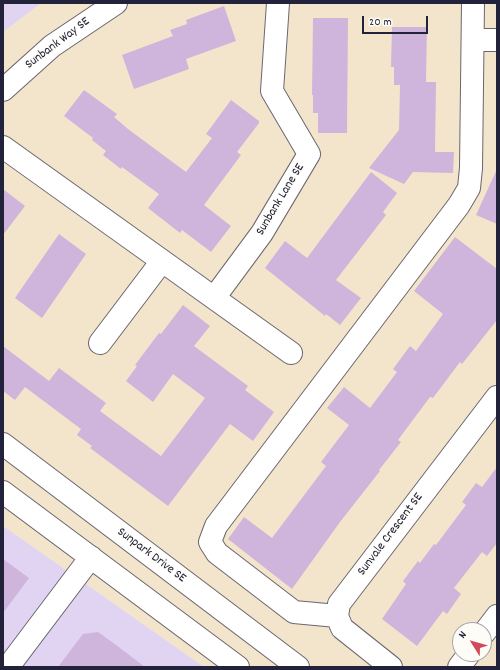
<!DOCTYPE html>
<style>
body{margin:0}
#map{position:relative;width:500px;height:670px;overflow:hidden;background:#f3e5cc;font-family:Dekko,sans-serif}
canvas{display:block}
.frame{position:absolute;inset:0;border:4px solid #22223b;pointer-events:none}
.north{position:absolute;left:452px;top:622px;width:40px;height:40px;box-sizing:border-box;background:#fdfcf7;border:1px solid #a5a5ac;border-radius:50%;rotate:307deg;font-size:11px;font-weight:700;line-height:16px;text-align:center;color:#22223b}
.north::after{content:'';display:block;margin:auto;width:14px;height:18px;background:#d1495b;clip-path:polygon(50% 0,100% 100%,50% 72%,0 100%)}
.scale{position:absolute;left:362px;top:16px;width:66px;height:18px;box-sizing:border-box;border:2px solid #22223b;border-top:0;padding-left:5px;font-size:12px;line-height:14px;white-space:nowrap;color:#22223b;-webkit-text-stroke:3px #fdfcf7;paint-order:stroke}
</style>
<div id="map">
<canvas width="500" height="670"></canvas>
<div class="frame"></div>
<div class="north">N</div>
<div class="scale">20 m</div>
</div>
<script>
const c = document.querySelector('canvas').getContext('2d');
c.lineJoin = 'round';
function fill(path, color) {
  c.fillStyle = color;
  c.fill(path, 'evenodd');
}
function strokePath(path, color, width, dash) {
  c.strokeStyle = color;
  c.lineWidth = width;
  c.lineCap = dash ? 'butt' : 'round';
  c.setLineDash(dash || []);
  c.stroke(path);
}
function write(font, color, halo, rows, align = 'center') {
  c.font = font + ' Dekko,sans-serif';
  c.lineWidth = 3;
  c.setLineDash([]);
  c.textBaseline = 'middle';
  c.strokeStyle = halo;
  c.fillStyle = color;
  for (const [text, x, y, turn = 0] of rows) {
    c.save();
    c.translate(x, y);
    c.rotate((+turn || 0) * Math.PI / 180);
    c.textAlign = isNaN(turn) ? turn : align;
    if (halo) c.strokeText(text, 0, 0);
    c.fillText(text, 0, 0);
    c.restore();
  }
}
fill(new Path2D(`
 M3,3h38l-38,29z
 M3,526l201,141h-201z`), '#e1d4f3');
fill(new Path2D(`
 M224,6l12,35 -50,18 3,10 -55,20 -12,-34 51,-19 -3,-6 17,-6 -1,-4z
 M313,18h35l-1,115h-29v-20h-5v-18h-1z
 M392,27h35l-1,55h10l-1,70h19l-1,21 -40,-1 -9,12 -35,-16 30,-38 1,-45h-6v-18h-3z
 M84,90l33,24 -3,3 14,12 58,43 26,-34 -6,-4 25,-34 28,21v2l-22,29 4,3 -37,50 27,21 -20,26 -29,-22 -2,3 -32,-25 11,-14 -37,-27 -1,2 -18,-14 3,-4 -14,-11 1,-2 -29,-22z
 M497,169v55l-21,-9z
 M371,172l26,21 -14,19 3,3 -50,65 25,18 -21,27 -14,-11 -1,2 -60,-48 20,-27 22,17z
 M3,189l22,17 -22,29z
 M59,234l27,20 -44,64 -27,-20z
 M455,237l42,32v51l-35,44 -2,-2 -27,36 -3,-1 -32,43 3,2 -22,28 1,1 -40,51 -48,67 -64,-50 16,-22 28,21 54,-72 -5,-4 28,-37 -22,-17 17,-21 26,21 27,-36 -4,-3 17,-23 6,5 27,-37 -29,-23z
 M183,305l27,21 -16,20 54,40 -3,4 29,22 -21,29 -23,-17 -62,82 -78,-58 2,-2 -15,-11 4,-6 -56,-42 -10,13 -12,-9v-45l46,35 10,-13 47,35 -6,8 61,45 44,-58 -32,-24 -20,28 -27,-21 11,-15 -2,-1 24,-32 2,1z
 M497,467v76l-10,13 -5,-4 -28,36 7,6 -14,20 -4,-3 -26,35 -35,-27 24,-35 -3,-3 15,-20 2,2 14,-19 2,1 30,-40 -4,-3 14,-19 6,4z
 M3,559l26,19 -26,35z
 M98,632l18,13 29,22h-87l25,-33z`), '#cfb4db');
const minor = new Path2D(`
 M473,40h24
 M3,90l49,-44 64,-43
 M3,147l211,151 48,-65 47,-79 -37,-63 6,-88
 M214,298l77,55
 M100,343l62,-82
 M3,444l295,223
 M3,492l235,175
 M337,616l-43,-4 -77,-59 -7,-11 6,-16 243,-321 10,-17 2,-20 2,-165
 M484,633l13,-17
 M8,667l83,-110
 M391,667l-49,-39 -5,-12 2,-12 158,-207
 M459,667l10,-13`);
strokePath(minor, '#6b666e', 24);
strokePath(minor, '#fff', 22);
write('13px', '#22223b', '#fdfcf7', [
 ["Sunbank Way SE",58,44,-37],
 ["Sunbank Lane SE",281,200,-59],
 ["Sunvale Crescent SE",391,535,-53],
 ["Sunpark Drive SE",151,556,37]
]);
</script>
